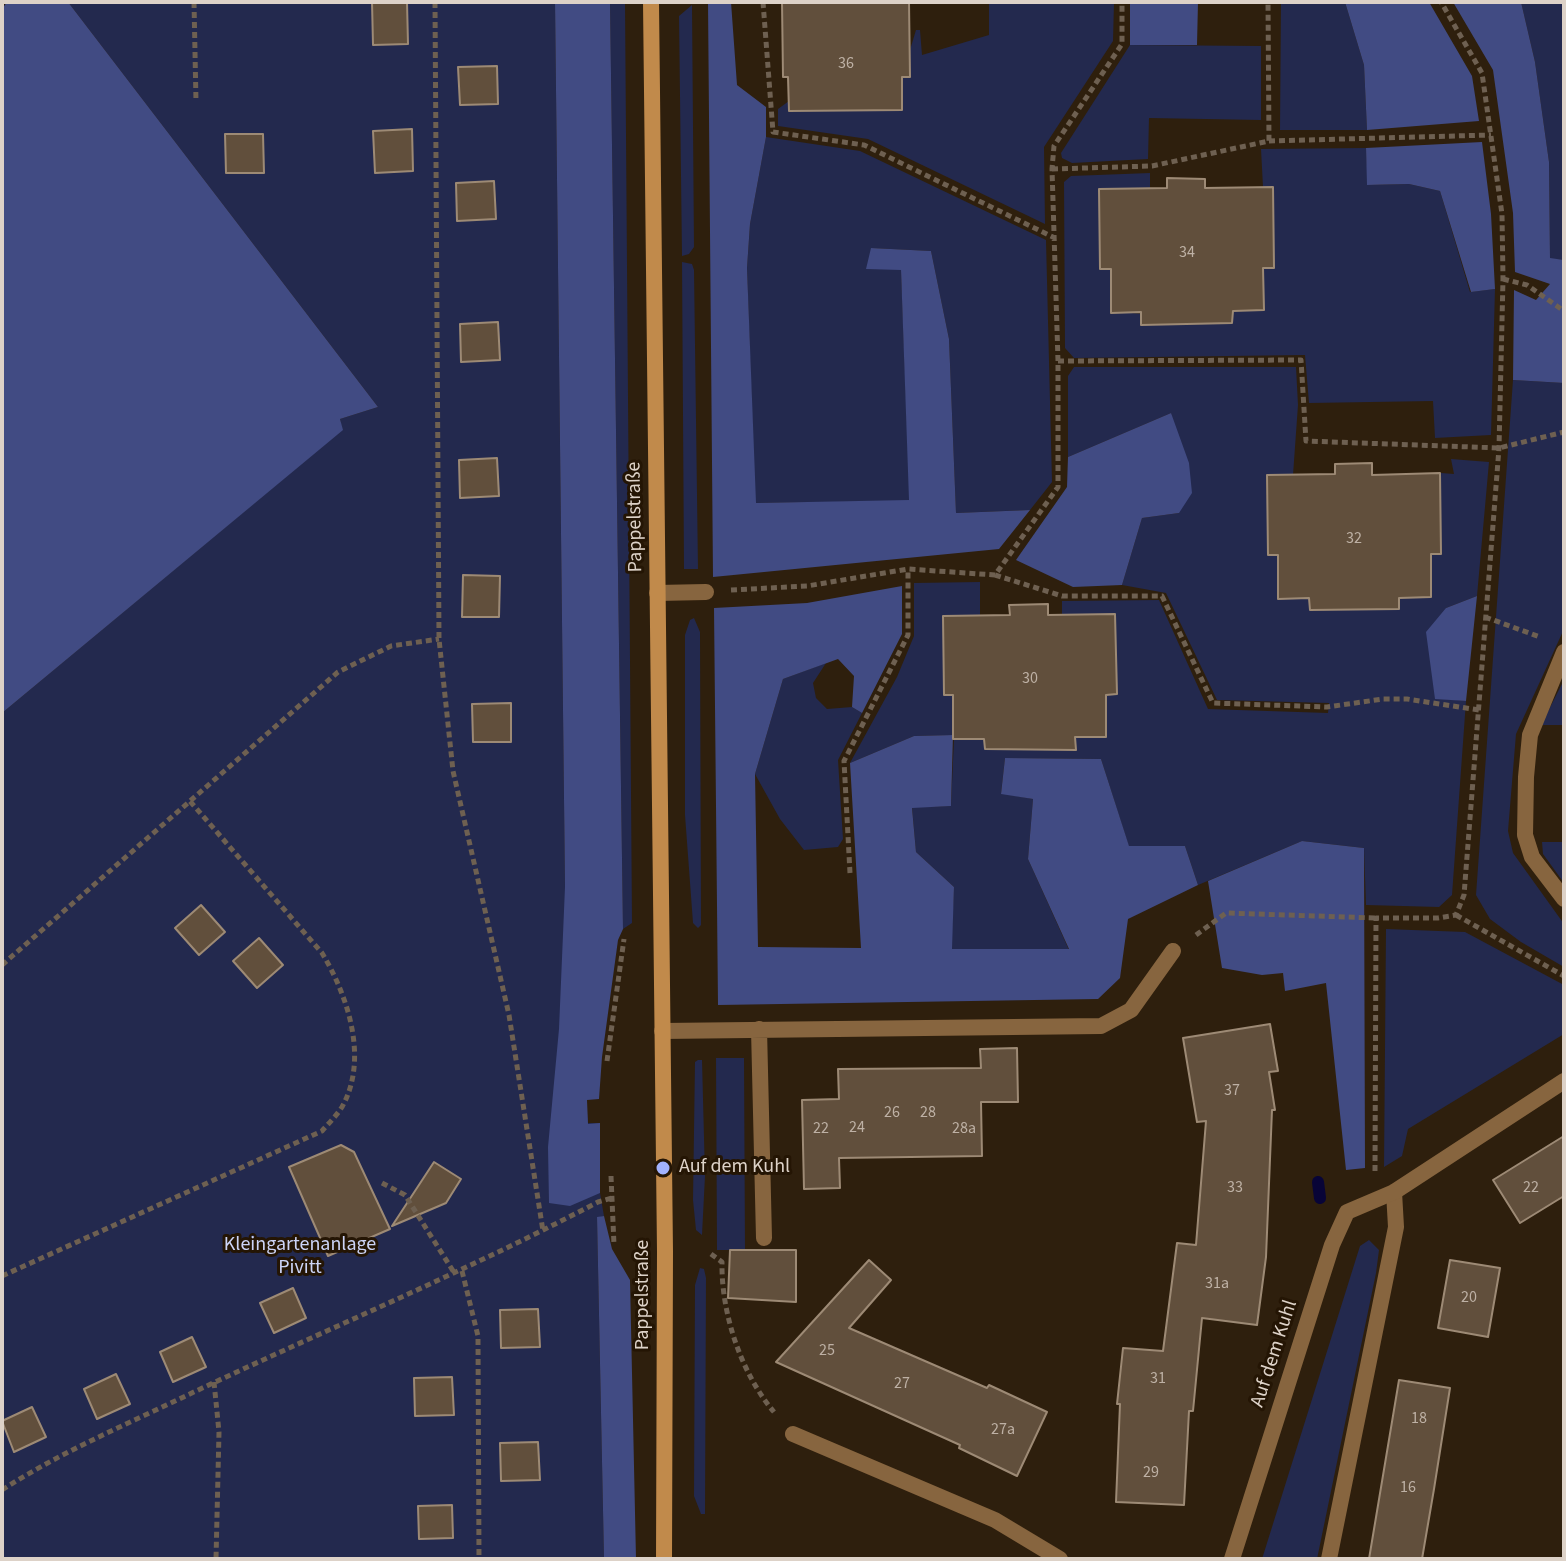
<!DOCTYPE html>
<meta charset="utf-8">
<style>
body{margin:0}
#map{position:relative;width:1566px;height:1561px;overflow:hidden;background:#2e1f0d;font-family:"Source Sans 3",sans-serif}
canvas{display:block}
.frame{position:absolute;inset:0;border:4px solid #ddd2c8;pointer-events:none}
</style>
<div id="map">
<canvas width="1566" height="1561"></canvas>
<div class="frame"></div>
</div>
<script>
const c = document.querySelector('canvas').getContext('2d');
c.lineJoin = 'round';
function fill(path, color) {
  c.fillStyle = color;
  c.fill(path, 'evenodd');
}
function strokePath(path, color, width, dash) {
  c.strokeStyle = color;
  c.lineWidth = width;
  c.lineCap = dash ? 'butt' : 'round';
  c.setLineDash(dash || []);
  c.stroke(path);
}
function write(font, color, halo, rows, align = 'center') {
  c.font = font + ' "Source Sans 3",sans-serif';
  c.lineWidth = 6;
  c.setLineDash([]);
  c.textBaseline = 'middle';
  c.strokeStyle = halo;
  c.fillStyle = color;
  for (const [text, x, y, turn = 0] of rows) {
    c.save();
    c.translate(x, y);
    c.rotate((+turn || 0) * Math.PI / 180);
    c.textAlign = isNaN(turn) ? turn : align;
    if (halo) c.strokeText(text, 0, 0);
    c.fillText(text, 0, 0);
    c.restore();
  }
}
fill(new Path2D(`
 M68,2h487l10,885 23,236h12v70l4,23 -7,2 7,341h-602v-846l340,-283 -2,-11 38,-12z
 M610,2h15l7,921 -9,6z
 M989,2h125l-1,39 -69,106 1,77 -177,-85 -90,-13v-17l11,-8v10l113,-1v-33h8v-27l6,-20h4l2,25 67,-20z
 M1281,2h64l19,63 3,65h-87z
 M1521,2h43v258l-14,-1 -1,-97 -14,-100z
 M692,5l2,242 -5,7 -7,2 -3,-240z
 M1130,45l131,1v74l-112,-2 -1,41 -76,4 -10,-5 -1,-5z
 M766,137l94,14 186,89 6,242 -22,28 -74,3 -7,-174 -18,-88 -60,-3 30,22 9,231 -155,2 -8,-235 3,-44z
 M1366,148l2,37 41,-1 31,7 30,101 25,-3 -4,146 -56,3 -2,-37 -124,2 -4,-48 -231,3 -9,-10 -1,-166 7,-6 79,-3v15l-51,1 1,79 11,1v43c41,0 80,12 121,11l1,-12 31,-1 -1,-42h11v-31l-11,-22h11v-27l-11,-1 -2,-38z
 M682,262l10,2 2,6 4,299h-14z
 M1074,367h222l2,38 -5,70 -27,1 1,25 10,1 -10,24 1,29h10v44l31,-1 1,12h25l38,-13 1,13 25,-1v-12h32v-43l10,-1v-30l-11,-23h11v-27l13,1 -3,-15 38,3 -12,134 -31,12 -11,90 31,3 -14,194 -13,12 -73,-2 -2,-57 -62,-7 -104,44 -13,-39 -56,1 -28,-88 -96,-1 -4,35 32,6 -5,60 41,91 -118,-1 3,-62 -38,-35 -4,-45 39,-1 3,-67h30l1,11h26l1,-11 64,10 -1,-12h31v-42l11,-2v-30l-12,-1 10,-48 -53,1v-14l97,-1 49,109 120,4 1,-10 -112,-3 -51,-107 -44,-8 20,-67 37,-5 -8,-100 -103,44v-81z
 M1513,380l51,3v246l-48,105 -8,97 5,22 51,71v43l-43,-25 -31,-23 -14,-24z
 M980,582v34l-37,1v25l10,1 -10,22 1,29 9,1v40l-39,1 -64,27 47,-86 17,-41v-53z
 M694,618l6,14 1,293 -3,3 -5,-5 -8,-108v-180l5,-15z
 M826,663l-13,20 3,15 11,11 25,-2 10,6 -24,47 5,79 -5,8 -34,3 -24,-31 -25,-45 28,-95z
 M1564,680v45h-23z
 M1542,842h22v41l-21,-29z
 M1386,929l79,3 99,53v49l-156,95 -6,27 -18,11z
 M716,1058h28l1,192h-28z
 M698,1060h4l3,116 -3,59 -6,-5 -3,-30 2,-138z
 M1369,1240l10,10 -3,23 -59,286h-55l98,-313z
 M700,1268l4,1 2,9 -1,236h-4l-7,-18 1,-211z`), '#23294e');
fill(new Path2D(`
 M7,2h61l310,405 -38,12 3,11 -341,283v-704z
 M555,2h55l13,927 -5,11 -16,117 -3,42 -12,1 1,24 12,-1v70l-30,13 -21,-3 -1,-56 11,-118 6,-142z
 M708,2h23l6,83 29,22v30l-16,87 -3,44 9,235 153,-3 -8,-230 -35,-1 5,-21 60,3 18,88 7,174 74,-3 -31,39 -286,28z
 M1130,2h68l-1,43h-67z
 M1345,2h84l43,74 7,45 -112,9 -3,-65z
 M1453,2h68l14,60 14,100 1,96 14,2v123l-51,-3 1,-90 22,10 14,-16 -35,-12 -2,-59 -20,-143z
 M1482,142l9,72 4,75 -24,3 -31,-101 -31,-7 -42,1 -1,-37z
 M1171,413l18,50 3,30 -13,20 -37,5 -20,67 -49,2 -57,-27 51,-73 1,-30z
 M902,586v48l-40,79 -10,-6 2,-31 -16,-17 -55,20 -28,95 3,173 103,1 -11,-185 64,-27 39,-1 -2,71 -39,2 4,44 38,35 -2,62h117l-41,-90 5,-60 -32,-5 4,-36 96,1 28,87h56l13,39 -70,34 -8,59 -22,21 -380,6 -4,-397 93,-5z
 M1477,596l-11,105 -31,-2 -9,-67 20,-24z
 M1302,841l62,7 1,320 -19,2 -20,-187 -41,8 -2,-18 -21,2 -40,-7 -14,-87z
 M604,1216l8,33 18,31 6,279h-32l-7,-342z`), '#414b83');
strokePath(new Path2D(`
 M1318,1182l2,16`), '#080437', 12);
const building = new Path2D(`
 M372,2h35l1,42 -35,1z
 M782,2h127l1,75h-8v33l-113,1 -1,-34h-5z
 M497,66l1,38 -38,1 -2,-38z
 M412,129l1,42 -38,2 -2,-42z
 M225,134h38l1,39h-38z
 M1167,178l38,1v9l68,-1 1,81h-11l1,42 -31,1 -1,12 -91,2v-13l-30,1v-44h-11l-1,-80 68,-1z
 M494,181l2,38 -39,2 -1,-38z
 M498,322l2,38 -39,2 -1,-38z
 M497,458l2,38 -39,2 -1,-38z
 M1372,463v12l68,-2 1,81h-10v43l-32,1v11l-89,1 -1,-12 -31,1v-44h-10l-1,-80 68,-1v-10z
 M463,575l37,1 -1,41h-37z
 M1048,604v11l67,-1 2,80 -11,1v42h-31l1,13 -91,-1 -1,-10h-31v-44h-9l-1,-79 67,-1 -1,-10z
 M511,703v39h-38l-1,-38z
 M201,905l24,27 -26,23 -24,-27z
 M259,938l24,27 -26,23 -24,-27z
 M1270,1024l8,47 -9,1 6,38h-3l-6,147 -9,68 -55,-7 -9,93h-4l-5,94 -68,-3 4,-98h-3l6,-56 40,3 14,-108 19,2 10,-124 -9,1 -14,-84z
 M1017,1048l1,54h-37l1,54 -143,2 1,30 -36,1 -2,-89 37,-1 -1,-30 143,-1 -1,-19z
 M1564,1136v60l-44,27 -27,-43z
 M341,1145l13,7 36,77 -62,27 -39,-89z
 M434,1162l27,17 -15,24 -54,23z
 M730,1250h66v52l-68,-4z
 M869,1260l22,20 -42,48 138,60 2,-3 58,27 -30,64 -58,-28 1,-3 -184,-83z
 M1450,1260l50,8 -12,69 -50,-9z
 M293,1288l13,30 -32,15 -14,-30z
 M538,1309l2,38 -39,1 -1,-38z
 M192,1337l14,30 -33,15 -13,-30z
 M116,1374l14,30 -33,15 -13,-30z
 M452,1377l2,38 -39,1 -1,-38z
 M1399,1380l51,8 -16,101 -12,70h-53z
 M32,1407l14,30 -32,15 -12,-31z
 M538,1442l2,38 -39,1 -1,-38z
 M452,1505l1,33 -34,1 -1,-33z`);
fill(building, '#614f3c');
strokePath(building, '#9d8a75', 2);
strokePath(new Path2D(`
 M194,2l2,100
 M435,2l4,637 14,132 56,244 34,216
 M763,2l10,130 91,13 191,93
 M1269,141l222,-6
 M1052,169l100,-3 117,-25 -1,-139
 M1503,279l24,6 37,26
 M1058,361l243,-1 5,81 193,7 65,-16
 M995,575l67,21h100l51,107 114,4 56,-8h24l72,11
 M731,590l76,-4 101,-17 87,6 63,-88v-126l-6,-192 2,-23 68,-102v-42
 M1485,617l55,20
 M850,873l-6,-112 64,-126v-66
 M1456,915l108,61
 M1196,935l30,-22 150,5
 M2,965l336,-293 53,-26 48,-7
 M607,1061l17,-122
 M1375,1171l1,-253h62l18,-3 8,-20 35,-447 4,-169 -1,-65 -20,-141 -41,-71
 M611,1176l3,69
 M382,1183l23,12 50,79
 M711,1254l11,8c-1,51 19,111 52,150
 M462,1271l16,65 1,223
 M2,1276l320,-145c7,-8 15,-16 20,-24 27,-48 6,-111 -20,-154l-133,-153
 M214,1382l5,50 -3,127
 M2,1490c54,-35 114,-61 173,-89 140,-67 284,-126 423,-199l14,-4`), '#6e6051', 5, [6, 4]);
strokePath(new Path2D(`
 M657,593l49,-1
 M1564,652l-34,83 -4,42 -1,58 7,22 32,42
 M759,1029l5,209
 M662,1031l439,-5 30,-16 42,-59
 M793,1434l202,86 65,39
 M1329,1559l67,-332 -2,-35`), '#87653f', 16);
strokePath(new Path2D(`
 M1232,1559l100,-314 15,-33 47,-20 170,-111`), '#87653f', 16);
strokePath(new Path2D(`
 M651,2l14,1249 -1,308`), '#c18a4b', 16);
for (const [x, y, r, color] of [
 [663,1168,8,"#a2b2fd"]
]) {
  const dot = new Path2D();
  dot.arc(x, y, r, 0, 2 * Math.PI);
  c.fillStyle = color;
  c.fill(dot);
  strokePath(dot, '#241504', 3);
}
write('16px', '#beb1a5', null, [
 ["36",846,64],
 ["34",1187,253],
 ["32",1354,539],
 ["30",1030,679],
 ["37",1232,1091],
 ["26",892,1113],
 ["28",928,1113],
 ["24",857,1128],
 ["22",821,1129],
 ["28a",964,1129],
 ["33",1235,1188],
 ["22",1531,1188],
 ["31a",1217,1284],
 ["20",1469,1298],
 ["25",827,1351],
 ["31",1158,1379],
 ["27",902,1384],
 ["18",1419,1419],
 ["27a",1003,1430],
 ["29",1151,1473],
 ["16",1408,1488]
]);
write('20px', '#ddd2c8', '#241504', [
 ["Pappelstraße",636,517,-91],
 ["Pappelstraße",644,1295,-90],
 ["Auf dem Kuhl",1275,1354,-72]
]);
write('20px', '#ddd2c8', '#241504', [
 ["Auf dem Kuhl",679,1168]
], 'left');
write('20px', '#ccd4f7', '#241504', [
 ["Kleingartenanlage",300,1246],
 ["Pivitt",300,1269]
]);
</script>
